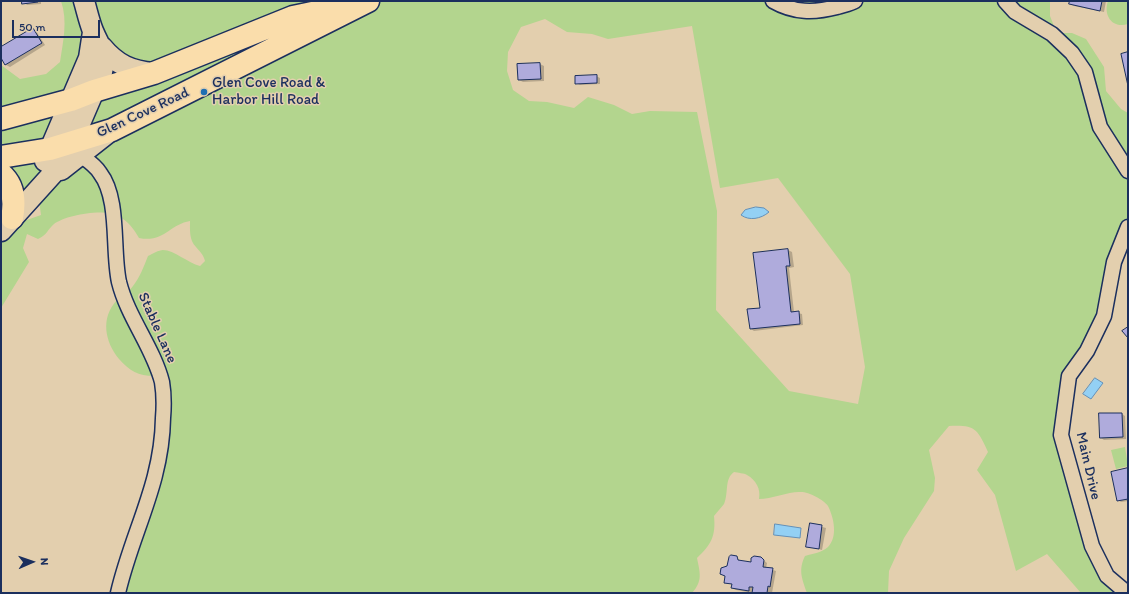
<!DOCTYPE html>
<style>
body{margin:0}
#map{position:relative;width:1129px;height:594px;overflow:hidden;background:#e3cfae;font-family:Itim,sans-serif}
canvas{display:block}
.frame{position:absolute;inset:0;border:2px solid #1b2f5e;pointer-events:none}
.north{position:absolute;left:12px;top:542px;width:40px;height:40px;-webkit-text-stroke:3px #e3cfae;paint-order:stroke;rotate:88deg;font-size:11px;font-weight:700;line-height:16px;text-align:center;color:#1b2f5e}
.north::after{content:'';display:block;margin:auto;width:14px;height:18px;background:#1b2f5e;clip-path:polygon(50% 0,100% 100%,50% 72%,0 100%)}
.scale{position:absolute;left:12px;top:20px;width:88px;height:18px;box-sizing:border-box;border:2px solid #1b2f5e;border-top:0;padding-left:5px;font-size:12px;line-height:14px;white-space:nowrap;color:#1b2f5e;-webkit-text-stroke:3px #e3cfae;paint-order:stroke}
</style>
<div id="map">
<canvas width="1129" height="594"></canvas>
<div class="frame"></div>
<div class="north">N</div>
<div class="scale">50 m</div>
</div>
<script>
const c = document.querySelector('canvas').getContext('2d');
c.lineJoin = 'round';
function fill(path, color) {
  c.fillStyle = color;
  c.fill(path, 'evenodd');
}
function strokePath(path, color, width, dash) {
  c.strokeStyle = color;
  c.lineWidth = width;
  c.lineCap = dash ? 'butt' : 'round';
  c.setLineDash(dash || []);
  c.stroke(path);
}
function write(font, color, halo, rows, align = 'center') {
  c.font = font + ' Itim,sans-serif';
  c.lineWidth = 3;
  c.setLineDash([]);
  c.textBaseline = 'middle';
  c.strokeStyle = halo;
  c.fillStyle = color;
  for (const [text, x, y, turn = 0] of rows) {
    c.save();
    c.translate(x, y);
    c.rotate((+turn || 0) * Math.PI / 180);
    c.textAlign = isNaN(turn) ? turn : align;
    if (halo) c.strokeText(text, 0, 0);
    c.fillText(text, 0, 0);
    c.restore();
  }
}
fill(new Path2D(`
 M61,1h989v15l6,15 6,2h10l14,6 18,28 2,24 15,18 7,4v114l-24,89 -24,43 -19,76 20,87 40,71h-40l-34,-39 -31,17 -21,-76 -18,-25 11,-18c-11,-24 -13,-27 -39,-26l-20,24 6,28 -1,13 -30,47 -15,33 -1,22h-81c-5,-14 -9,-23 -2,-37 9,-3 16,-3 23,-9 10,-10 6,-29 0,-41 -4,-6 -19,-14 -27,-14 -11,-1 -29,7 -42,7 2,-10 -3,-19 -12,-24 -3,-2 -9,-2 -13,-3 -10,7 -5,21 -10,32 -3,4 -7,8 -10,12 2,20 -3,29 -17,42 3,15 6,23 -5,35h-574l24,-70 22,-127 -10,-20c-16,0 -24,-5 -35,-17 -14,-17 -19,-41 -2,-59 5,-5 12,-8 16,-14 7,-9 11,-20 15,-30 4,-2 11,-6 15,-6 11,0 25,13 37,16l5,-5c-2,-7 -5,-9 -9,-14 -7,-7 -6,-17 -6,-26 -20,3 -26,22 -51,17 -5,-9 -11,-17 -21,-22 -14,-8 -52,-1 -64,8 -7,6 -6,10 -16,15l-11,-5 -4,14 6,14 -28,46v-72l20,-14 20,-7 -2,-15 -11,1 -27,-27v-109l19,14 26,-5 14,-12c3,-20 8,-41 1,-61zM545,19l22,13 25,2 16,5 84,-13 28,162 58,-10 72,96 15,93 -7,37 -69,-13 -73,-81 1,-99 -20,-99 -47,-1 -18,3 -18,-9 -26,-8 -14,11 -27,-6 -18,-1 -16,-11 -6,-19 1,-19 13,-25z
 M1108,1h20v23c-16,5 -25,-9 -20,-23z
 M1125,447l3,19 -12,3 -5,-19z`), '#b3d58e');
const water = new Path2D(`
 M756,207l8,1 5,4c-8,7 -20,9 -28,3l4,-5z
 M1095,378l8,5 -12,16 -8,-5z
 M775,524l26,4 -1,10 -26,-3z`);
fill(water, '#93d0f4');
strokePath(water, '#6390b8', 1);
fill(new Path2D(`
 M23,1h18v3l-14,1z
 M1071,1h35l-2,11 -30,-6 -4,-2z
 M33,29l3,2 9,14 -35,22 -4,-2 -5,-8v-8z
 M540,64l4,2v15l-21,1 -4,-2 -1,-15z
 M596,76l4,2v6l-20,1 -4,-2z
 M788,250l4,2 2,15 -5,1 5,44 8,2 1,11 -49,6 -3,-2 10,-21 -7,-55z
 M1122,414l3,2 1,23 -22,1 -3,-2z
 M1128,469v32l-7,1 -3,-2z
 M811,524l15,4 -4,22 -15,-4z
 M736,557l5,5 11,1 9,-5 6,5 -1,5 10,3 -4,22h-19l-17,-3 -4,-2 1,-3 -7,-3 2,-15z`), '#0003');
const building = new Path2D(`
 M22,1h16v1l-16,2z
 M1070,1h32l-2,10 -31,-7z
 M33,28l9,15 -37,22 -4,-7v-11z
 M1128,52v34l-7,-32z
 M540,63l1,16 -23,1 -1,-16z
 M597,75v8l-22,1v-8z
 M788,249l2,17h-4l5,46 8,-1 1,13 -50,5 -3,-20 13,-1 -7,-55z
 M1128,327v11l-6,-7z
 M1099,413h23l1,24 -23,1z
 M1128,468v31l-11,2 -6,-29z
 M810,523l12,2 -3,24 -13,-2z
 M731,555l6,1 1,4 13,2v-4l3,-2 7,1 3,3 -1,7 10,1 -3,19 -2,-1 -1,7h-15l1,-6h-4v4l-18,-3 1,-4 -8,-1 1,-7 -5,-2 1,-6 6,-2 2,-9z`);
fill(building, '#afabdc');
strokePath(building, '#1b2f5e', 1);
const street = new Path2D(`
 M773,1c21,12 41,12 64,6 6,-2 13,-3 18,-6
 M1005,1l10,11 37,22 20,19 13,19 15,55 28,44
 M80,155c7,5 15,10 20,18 20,26 12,77 19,109 9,36 34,65 43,100 2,12 2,24 1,36 -1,66 -31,114 -45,175
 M1127,593l-20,-17 -15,-30 -31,-111 8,-59 18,-25 17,-35 10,-54 14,-35`);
const secondary = new Path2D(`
 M102,47c15,18 29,24 52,26
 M45,161l44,-103 4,-26
 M61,170l47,-37
 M1,231l56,-62 15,-27 30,-70c5,-20 -2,-24 -9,-41 -4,-10 -6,-20 -9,-30`);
const primary = new Path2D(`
 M1,119l70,-19 23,-9 60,-18 139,-56 48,-10
 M1,157l49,-8 62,-19 256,-129
 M1,174c13,11 14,28 11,44`);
strokePath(street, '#1b2f5e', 17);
strokePath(secondary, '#1b2f5e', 23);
strokePath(primary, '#1b2f5e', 25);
strokePath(street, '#e3cfae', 14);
strokePath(secondary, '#e3cfae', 20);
strokePath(primary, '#faddab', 22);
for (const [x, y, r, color] of [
 [204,92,4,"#1f6fb2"]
]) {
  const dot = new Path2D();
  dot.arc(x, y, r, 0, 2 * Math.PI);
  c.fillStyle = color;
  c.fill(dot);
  strokePath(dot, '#e3cfae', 1.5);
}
write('15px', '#1b2f5e', '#e3cfae', [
 ["Glen Cove Road &",212,83],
 ["Harbor Hill Road",212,100]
], 'left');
write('15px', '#1b2f5e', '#e3cfae', [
 ["Glen Cove Road",143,113,-25],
 ["Stable Lane",157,328,66],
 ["Main Drive",1088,466,77]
]);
</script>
